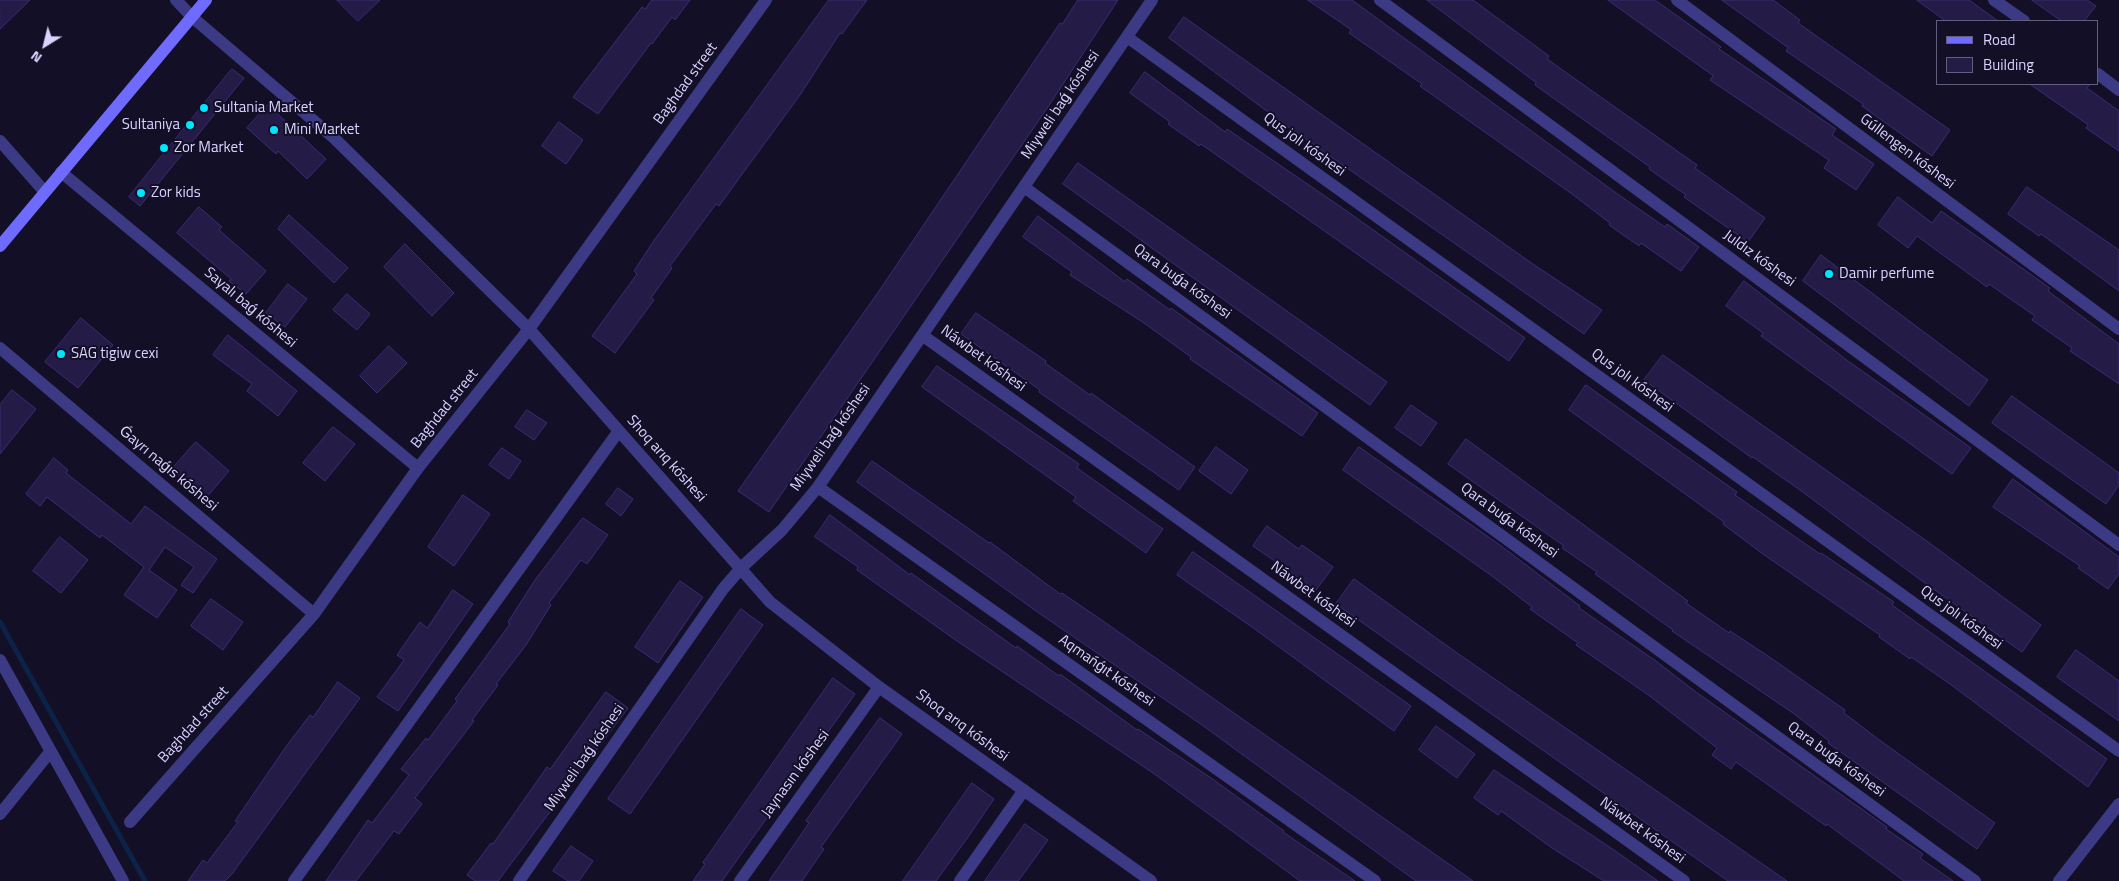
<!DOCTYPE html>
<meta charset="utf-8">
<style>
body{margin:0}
#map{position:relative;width:2119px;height:881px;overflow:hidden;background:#130f26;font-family:"Titillium Web",sans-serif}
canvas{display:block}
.legend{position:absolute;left:1936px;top:20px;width:162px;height:65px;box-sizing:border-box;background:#130f26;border:1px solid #625e7d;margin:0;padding:6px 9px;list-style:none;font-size:15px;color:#d9d4ff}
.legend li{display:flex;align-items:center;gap:10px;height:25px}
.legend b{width:25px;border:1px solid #625e7d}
.north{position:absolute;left:20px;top:20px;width:50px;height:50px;-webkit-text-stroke:4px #130f26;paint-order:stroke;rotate:216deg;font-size:14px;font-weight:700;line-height:20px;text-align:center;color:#d9d4ff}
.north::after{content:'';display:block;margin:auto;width:18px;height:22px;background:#d9d4ff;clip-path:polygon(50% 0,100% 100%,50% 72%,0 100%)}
</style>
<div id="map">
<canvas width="2119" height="881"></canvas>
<ul class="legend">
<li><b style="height:6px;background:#6f6bff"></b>Road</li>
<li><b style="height:14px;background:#241b47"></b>Building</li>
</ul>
<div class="north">N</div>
</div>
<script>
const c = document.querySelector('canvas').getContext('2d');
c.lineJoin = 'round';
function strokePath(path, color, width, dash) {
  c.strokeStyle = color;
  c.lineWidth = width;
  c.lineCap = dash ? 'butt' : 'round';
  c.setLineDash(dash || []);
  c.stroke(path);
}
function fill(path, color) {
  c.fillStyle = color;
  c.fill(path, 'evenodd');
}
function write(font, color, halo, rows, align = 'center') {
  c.font = font + ' "Titillium Web",sans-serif';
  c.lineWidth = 4;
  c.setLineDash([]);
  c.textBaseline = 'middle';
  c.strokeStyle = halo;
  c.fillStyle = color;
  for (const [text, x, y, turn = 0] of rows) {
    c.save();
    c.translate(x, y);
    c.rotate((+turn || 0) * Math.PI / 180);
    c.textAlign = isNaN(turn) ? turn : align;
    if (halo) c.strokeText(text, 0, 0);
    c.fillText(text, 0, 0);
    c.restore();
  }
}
strokePath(new Path2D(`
 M0,622l145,259`), '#0c2248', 5);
const building = new Path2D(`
 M0,0h30l-30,29z
 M337,0h43l-22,21z
 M652,0h38l-15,20 -3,-3 -20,27 -1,-1 -53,71 -25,-17 69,-90 3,2z
 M829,0h38l-25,34 -2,-1 -40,62 -60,82 -21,29 -3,-2 -46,62 2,2 -21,30 3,2 -39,53 -23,-17 45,-62 -3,-3 19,-29z
 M1078,0h40l-68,104 -281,408 -31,-21 141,-200 181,-268 2,1z
 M1308,0h44l267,195 46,32 2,-3 32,23 -18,24 -40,-28 -2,3 -30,-21 1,-2 -38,-29 -152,-108 2,-2 -73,-51 2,-3z
 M1427,0h46l76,56 -2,3 150,106 -2,3 70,50 -17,24 -64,-45 2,-2 -37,-26 1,-2 -115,-82 1,-2z
 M1608,0h47l66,47 -2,2 117,80 -4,6 42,29 -18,26 -32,-22 5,-8 -119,-80 3,-4z
 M1722,0h51l27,20 -2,3 152,107 -18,26 -70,-50 1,-2 -77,-53 2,-3z
 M1917,0h52l29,21h-52z
 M2032,0h55l9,6 -12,15h-22z
 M1184,17l346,245 72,48 -18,24 -304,-213 -111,-83z
 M232,69l12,9 -104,128 -11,-9z
 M1145,72l80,60 2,-3 114,78 184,131 -16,23 -308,-217 -2,2 -31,-22 2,-2 -40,-29z
 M2030,84h60l-3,4 32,23v40l-33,-23 2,-3z
 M268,105l58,54 -19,20 -29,-28 -2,3 -29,-26z
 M559,122l24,18 -17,24 -24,-18z
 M1078,163l309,219 -17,23 -307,-221z
 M2027,187l92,63v41l-78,-57 -2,2 -31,-22z
 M1898,197l34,26 9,-12 109,77 -2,3 71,53v40l-49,-33 2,-3 -40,-28 3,-4 -46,-32 -2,3 -70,-51 -9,12 -30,-23z
 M199,207l23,20 -3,3 47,41 -20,23 -17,-13 2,-2 -54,-46z
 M289,215l59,53 -14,15 -56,-54z
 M1038,216l87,66 2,-3 43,31 1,-2 147,105 -16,23 -112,-77 1,-2 -47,-34 -74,-48 2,-3 -49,-35z
 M405,244l49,49 -22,23 -48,-49z
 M1821,255l167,125 -19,26 -166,-125z
 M1744,281l104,80 123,87 -19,26 -191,-138 2,-3 -37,-27z
 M288,284l19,15 -22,28 -19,-14z
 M347,294l23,20 -13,16 -24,-20z
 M976,313l70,48 -1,2 45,32 1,-2 104,74 -16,23 -140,-98 1,-2 -79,-56z
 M81,318l32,27 -35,43 -33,-26z
 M228,335l69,56 -19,25 -31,-25 5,-7 -39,-29z
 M389,346l18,17 -30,30 -17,-17z
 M1663,355l265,187 113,83 -19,27 -104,-74 -118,-88 -47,-33 -1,1 -108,-78z
 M937,366l142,98 -2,4 86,61 -17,24 -73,-52 3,-4 -154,-110z
 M1586,385l151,107 -2,3 85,59 1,-1 73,49 -2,3 215,154 -19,28 -138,-103 -39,-27 -1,2 -31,-22 1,-2 -117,-81 -40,-30 1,-2 -155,-112z
 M12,390l24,19 -36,45v-49z
 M2012,396l107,77v12l-13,19 -114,-81z
 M1411,405l26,18 -16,23 -26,-18z
 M527,410l20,13 -13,17 -19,-13z
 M333,427l22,17 -30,37 -22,-18z
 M1466,439l222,162 -2,2 43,30 1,-2 41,27 74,52 -1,3 34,26 117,84 -18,26 -149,-106 1,-2 -36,-28 -121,-82 1,-1 -78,-56 2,-2 -35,-24 2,-2 -116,-82z
 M196,442l33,29 -24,28 -33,-30z
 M1216,447l32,23 -17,24 -32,-23z
 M1359,447l141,98 80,61 -1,2 77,53 40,31 191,135 -1,2 37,25 -3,4 33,23h-49l-77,-57 -1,2 -90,-64 -5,7 -19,-14 5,-7 -70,-54 -71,-49 2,-2 -48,-34 2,-2 -40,-31 -149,-106z
 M502,448l19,13 -12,18 -20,-14z
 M54,458l14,12 -2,3 65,51 14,-18 72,53 -24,34 -12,-8 13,-18 -29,-20 -16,23 28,20 -20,28 -33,-23 20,-28 -42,-32 -2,3 -53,-41 -7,9 -14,-12z
 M872,461l117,82 1,-1 70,52 2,-1 41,28 370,260h-57l-214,-156 -166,-114 -179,-129z
 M2013,479l106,78v17l-11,15 -30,-21 2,-2 -87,-59z
 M618,488l15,11 -12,17 -15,-12z
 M463,495l27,19 -36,52 -26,-19z
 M830,515l80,60 1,-2 105,75 1,-2 42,30 1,-2 77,56 1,-1 76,51 70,51 -1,1 72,49h-55l-147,-108 -196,-132 -100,-71 1,-3 -43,-30z
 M583,518l25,17 -21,29 -6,-4 -32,43 2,2 -25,40 -30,39 2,1 -26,35 2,1 -59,77 7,6 -23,30 -5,-3 -38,50h-30l42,-61 4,3 37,-48 -8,-6 25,-31 2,2 29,-39 -2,-2 55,-75 -2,-2 27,-42z
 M1267,526l32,23 3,-4 31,22 -17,23 -63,-44z
 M60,537l28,23 -27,33 -28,-22z
 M1193,552l218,154 -17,25 -142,-104 -75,-52z
 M1354,579l106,76 327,226h-59l-392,-277z
 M680,581l23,16 -45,66 -23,-16z
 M453,590l20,14 -75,107 -21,-14 27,-37 -7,-5 23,-33 7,6z
 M211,599l32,23 -20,28 -32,-24z
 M741,609l22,16 -133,189 -22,-15z
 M2076,650l43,31v40l-62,-44z
 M833,678l22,16 -133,187h-29l12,-17 -2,-1z
 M338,682l22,16 -128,176 -7,7h-37l15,-21 4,3 31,-41 -3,-1 50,-73 25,-33 3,2z
 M606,692l22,16 -130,173h-23l-8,-6 24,-32 2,1 54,-77 3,2z
 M880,718l22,16 -81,113 3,2 -22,32h-33l40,-58 -3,-2z
 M1436,726l39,28 -18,24 -38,-28z
 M1494,770l117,78 47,33h-54l-52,-33 -51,-37 -3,4 -24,-17z
 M972,783l22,16 -28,41 -30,41h-33z
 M1025,824l23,16 -21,29 -9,12h-33z
 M571,846l22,15 -14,20h-11l-15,-10z`);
fill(building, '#241b47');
strokePath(building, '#3b2d73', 1);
strokePath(new Path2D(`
 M176,0l16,17 142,121 195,191 241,273 109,85 272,194
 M1380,0l739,545
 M1677,0l442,329
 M1994,0l30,21
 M1127,37l992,714
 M2098,74l21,16
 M0,141l44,50
 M61,172l357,296
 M1024,187l951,694
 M922,335l762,546
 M0,348l314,266
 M818,487l557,394
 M0,660l123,221
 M0,814l50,-62
 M130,822l184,-208 104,-146 111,-139 237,-329
 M294,881l324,-449
 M519,881l204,-292 19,-22 40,-37 36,-43 334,-487
 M740,881l139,-194
 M960,881l64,-91
 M2059,881l60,-77`), '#3d3a85', 12);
strokePath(new Path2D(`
 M0,246l206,-246`), '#6f6bff', 12);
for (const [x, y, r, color] of [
 [204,108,5,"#00e5ff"],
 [190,125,5,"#00e5ff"],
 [274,130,5,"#00e5ff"],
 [164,148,5,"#00e5ff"],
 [141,193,5,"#00e5ff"],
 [1829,274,5,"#00e5ff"],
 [61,354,5,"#00e5ff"]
]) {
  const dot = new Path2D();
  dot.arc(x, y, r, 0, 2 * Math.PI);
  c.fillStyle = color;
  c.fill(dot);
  strokePath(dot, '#130f26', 2);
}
write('15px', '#d9d4ff', '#130f26', [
 ["Baghdad street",686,84,-54],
 ["Miyweli baǵ kóshesi",1061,105,-56],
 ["Qus jolı kóshesi",1304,145,36],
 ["Gúllengen kóshesi",1907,152,37],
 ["Juldız kóshesi",1759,259,36],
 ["Qara buǵa kóshesi",1182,282,36],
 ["Sayalı baǵ kóshesi",250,308,40],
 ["Náwbet kóshesi",983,359,36],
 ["Qus jolı kóshesi",1632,381,36],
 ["Baghdad street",445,409,-51],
 ["Miyweli baǵ kóshesi",831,438,-55],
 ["Shoq arıq kóshesi",666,459,48],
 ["Ǵayrı naǵıs kóshesi",168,469,40],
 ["Qara buǵa kóshesi",1509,521,36],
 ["Náwbet kóshesi",1313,595,36],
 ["Qus jolı kóshesi",1961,618,36],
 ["Aqmańǵıt kóshesi",1106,671,35],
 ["Baghdad street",194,725,-48],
 ["Shoq arıq kóshesi",962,726,36],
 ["Miyweli baǵ kóshesi",585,758,-55],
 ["Qara buǵa kóshesi",1836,760,36],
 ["Jaynasın kóshesi",796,774,-54],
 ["Náwbet kóshesi",1642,831,36]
]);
write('15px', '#d9d4ff', '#130f26', [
 ["Sultania Market",214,108],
 ["Sultaniya",180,125,"right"],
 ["Mini Market",284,130],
 ["Zor Market",174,148],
 ["Zor kids",151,193],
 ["Damir perfume",1839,274],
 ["SAG tigiw cexi",71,354]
], 'left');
</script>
